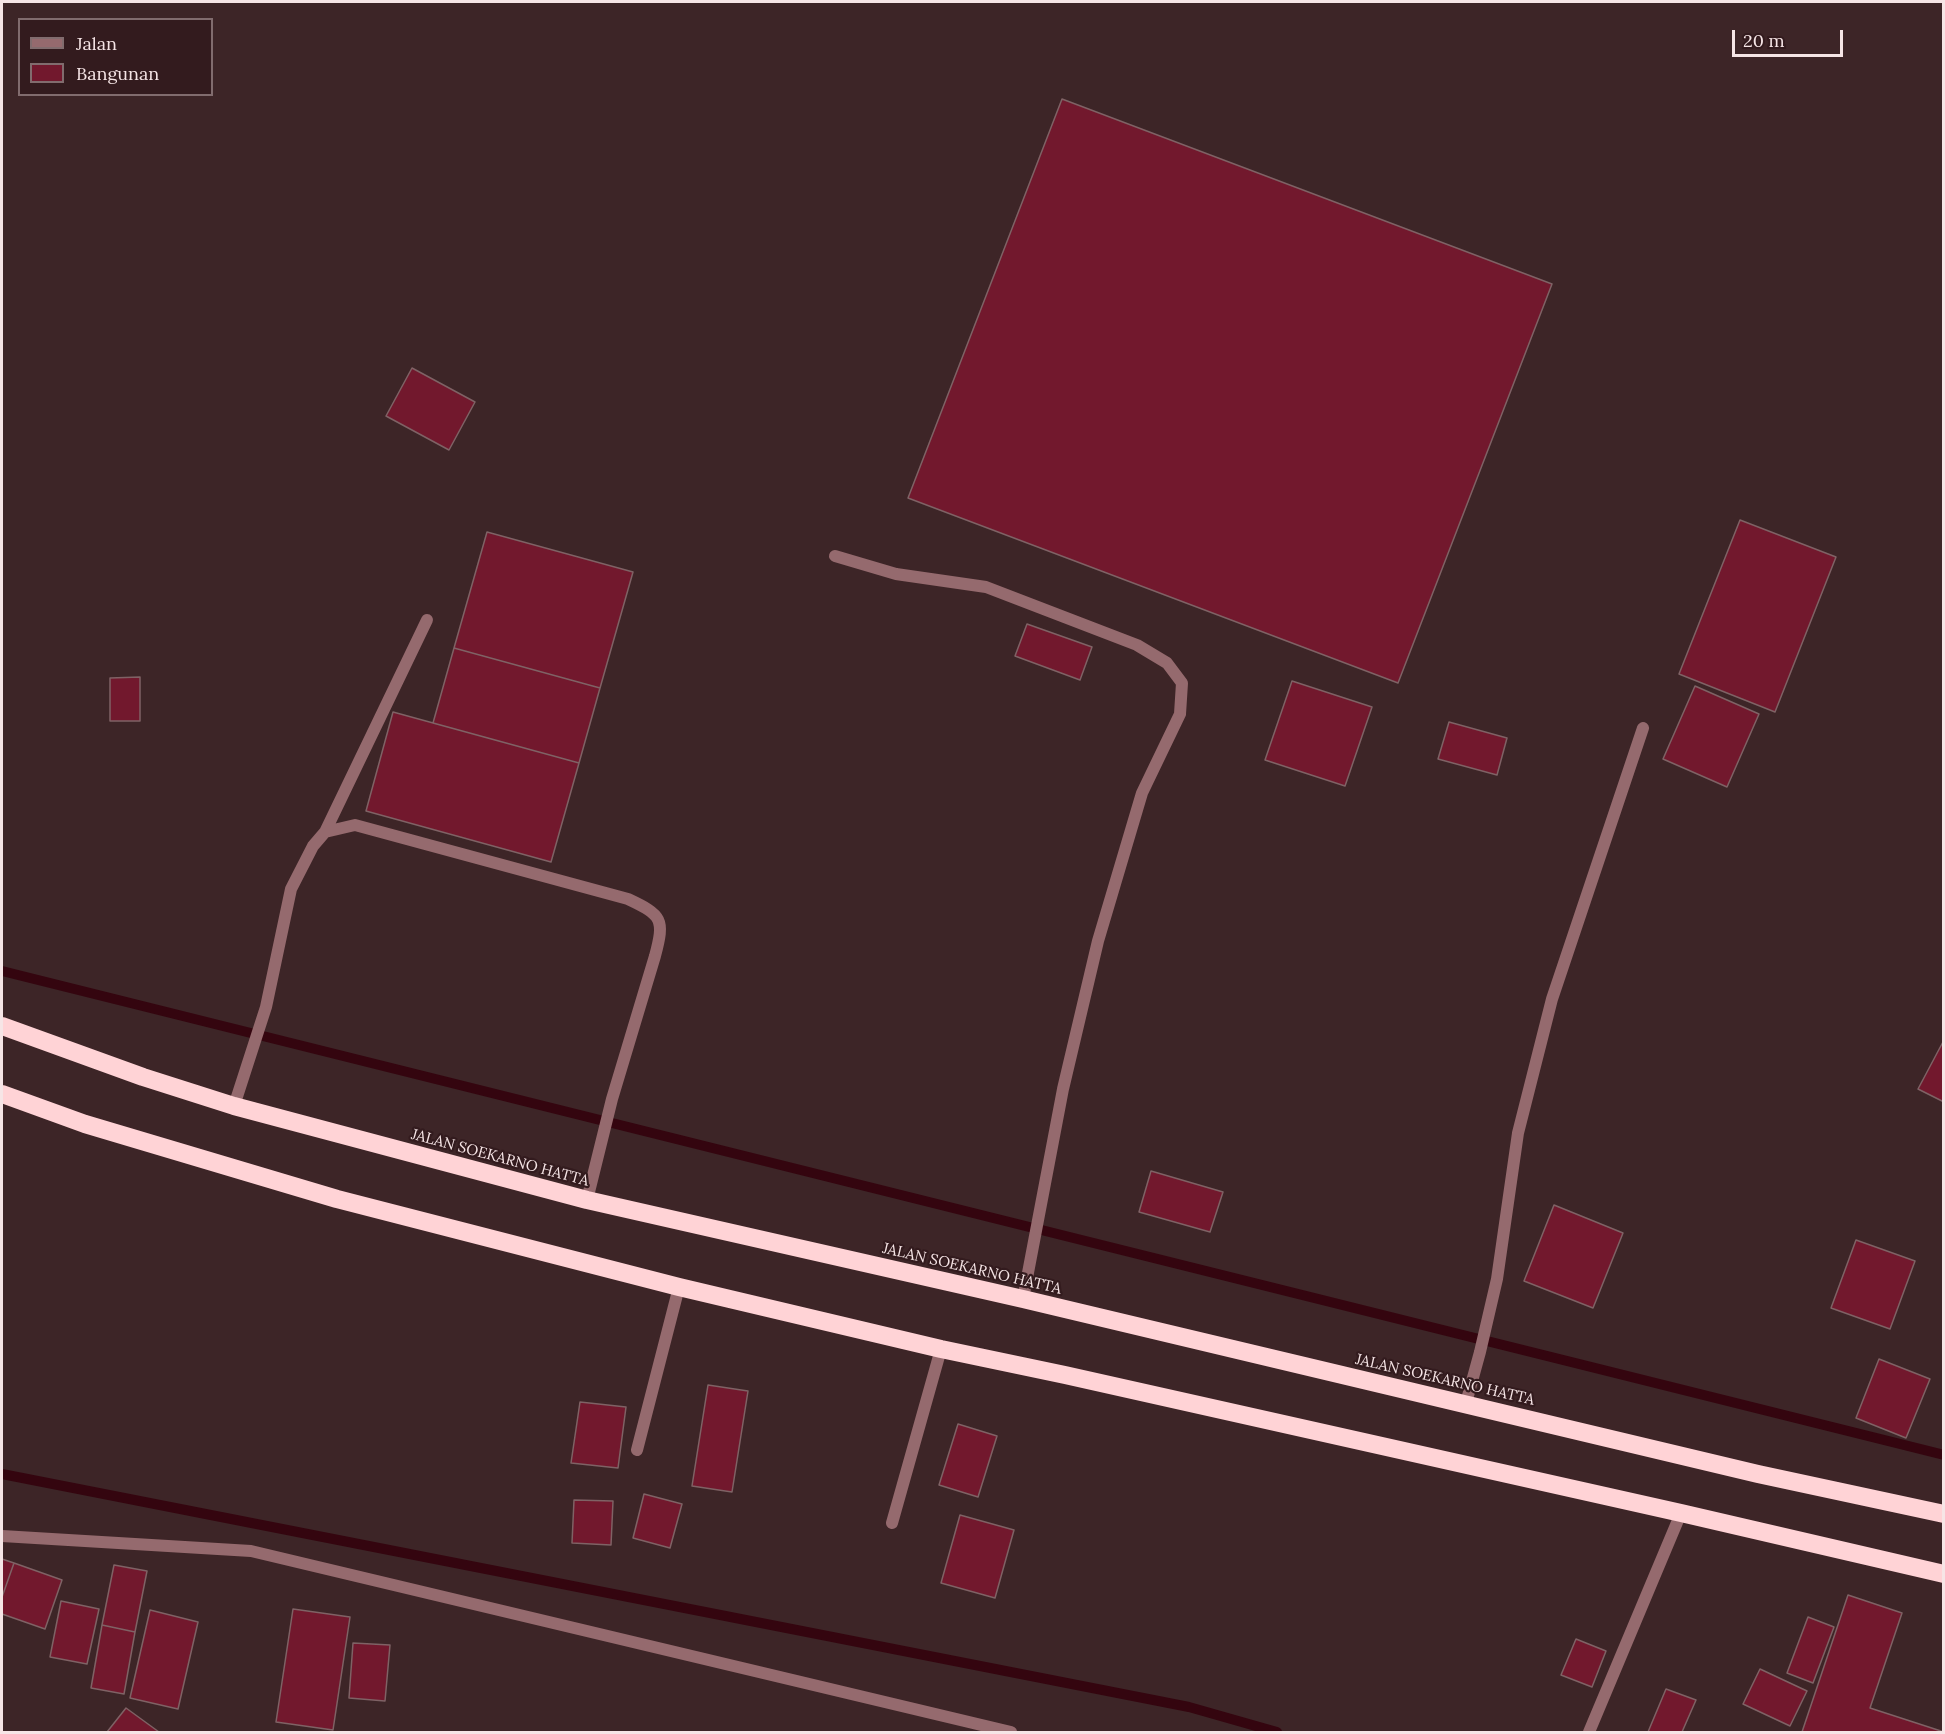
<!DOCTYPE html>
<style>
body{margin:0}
#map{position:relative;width:1945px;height:1734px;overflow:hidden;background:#3d2527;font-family:Lora,serif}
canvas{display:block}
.frame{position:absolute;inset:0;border:3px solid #f6e5e6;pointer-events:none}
.legend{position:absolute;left:18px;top:18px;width:195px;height:78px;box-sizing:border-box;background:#331b1e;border:2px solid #816c6e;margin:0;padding:8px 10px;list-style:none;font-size:18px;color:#f6e5e6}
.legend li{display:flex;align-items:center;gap:12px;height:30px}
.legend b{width:30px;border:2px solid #816c6e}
.scale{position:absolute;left:1732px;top:30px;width:111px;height:27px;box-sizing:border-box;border:3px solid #f6e5e6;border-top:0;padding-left:8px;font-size:18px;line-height:21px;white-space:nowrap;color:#f6e5e6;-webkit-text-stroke:4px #331b1e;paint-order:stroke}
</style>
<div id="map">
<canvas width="1945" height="1734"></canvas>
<div class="frame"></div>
<ul class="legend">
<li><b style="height:8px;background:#956a6e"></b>Jalan</li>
<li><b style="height:16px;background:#72182d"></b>Bangunan</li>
</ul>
<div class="scale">20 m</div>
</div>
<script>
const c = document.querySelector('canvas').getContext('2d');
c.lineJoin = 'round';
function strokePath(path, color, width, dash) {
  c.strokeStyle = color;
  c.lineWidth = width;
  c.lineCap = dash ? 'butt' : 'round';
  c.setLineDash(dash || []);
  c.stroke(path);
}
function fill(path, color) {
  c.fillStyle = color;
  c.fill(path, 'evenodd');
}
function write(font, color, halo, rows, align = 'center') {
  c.font = font + ' Lora,serif';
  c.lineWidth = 4.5;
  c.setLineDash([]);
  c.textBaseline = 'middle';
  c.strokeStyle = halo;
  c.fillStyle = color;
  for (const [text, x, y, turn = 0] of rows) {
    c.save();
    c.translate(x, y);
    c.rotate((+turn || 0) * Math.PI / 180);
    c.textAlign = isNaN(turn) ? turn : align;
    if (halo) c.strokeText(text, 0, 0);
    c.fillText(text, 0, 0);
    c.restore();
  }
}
strokePath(new Path2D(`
 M2,971l1942,484
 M2,1474l1187,233 88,25`), '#34050f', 10);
const building = new Path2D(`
 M1062,99l490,185 -154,399 -490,-185z
 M412,368l63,34 -26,48 -63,-34z
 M1740,520l96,37 -61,155 -96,-38z
 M487,532l146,40 -33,116 -146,-40z
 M1027,624l65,23 -12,33 -65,-24z
 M454,648l146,40 -21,75 -146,-40z
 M140,677v44h-30v-43z
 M1292,681l80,26 -27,79 -80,-26z
 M1695,686l64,28 -32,73 -64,-28z
 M393,712l186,51 -28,99 -185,-51z
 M1449,722l58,16 -10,37 -59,-16z
 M1944,1040v62l-26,-13z
 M1151,1171l72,21 -13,40 -71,-20z
 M1554,1205l69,28 -30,75 -69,-27z
 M1856,1240l59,21 -25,68 -59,-21z
 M1879,1359l51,20 -24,59 -50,-20z
 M708,1385l40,6 -16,101 -40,-6z
 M580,1402l46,5 -8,61 -47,-5z
 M958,1424l39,12 -19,61 -39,-12z
 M644,1494l38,10 -12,44 -37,-10z
 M574,1500l39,1 -2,44 -39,-2z
 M960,1515l54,15 -19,68 -54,-15z
 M2,1559l12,4 -12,34z
 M14,1563l48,17 -17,49 -43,-15v-17z
 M114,1565l33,6 -12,61 -33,-7z
 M1848,1595l54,18 -32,95 74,24h-142z
 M61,1601l38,8 -12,55 -37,-7z
 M293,1609l57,8 -17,113 -57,-8z
 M150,1610l48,12 -20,87 -48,-11z
 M1808,1617l26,10 -21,56 -26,-10z
 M102,1625l33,7 -11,62 -33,-6z
 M1576,1639l30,12 -14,36 -31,-12z
 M353,1643l37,2 -5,56 -36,-3z
 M1760,1669l47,22 -17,35 -47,-22z
 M1666,1689l30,11 -14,32h-34z
 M126,1708l33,24h-52z`);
fill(building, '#72182d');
strokePath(building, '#7f6265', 1.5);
strokePath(new Path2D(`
 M835,556l61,18 90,13 151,58 30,18 15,20 -2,31 -38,79 -44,148 -35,148 -40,210
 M325,832l102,-212
 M234,1106l32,-99 25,-118 22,-43 12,-14 30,-7 273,74c34,16 37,20 27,57l-43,143 -25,101
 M1466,1403l14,-51 17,-73 21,-146 34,-134 91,-271`), '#956a6e', 12);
strokePath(new Path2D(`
 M637,1450l42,-163
 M892,1523l49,-174
 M2,1536l249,15 760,181
 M1589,1732l92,-219`), '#956a6e', 12);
strokePath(new Path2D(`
 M2,1026l141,51 91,29 353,94 436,99 735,175 186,40
 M2,1094l83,30 252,75 342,88 262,62 124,26 616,138 263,61`), '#ffd3d6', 18);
write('15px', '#f6e5e6', '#331b1e', [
 ["JALAN SOEKARNO HATTA",500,1158,15],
 ["JALAN SOEKARNO HATTA",972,1269,13],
 ["JALAN SOEKARNO HATTA",1445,1380,13]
]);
</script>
